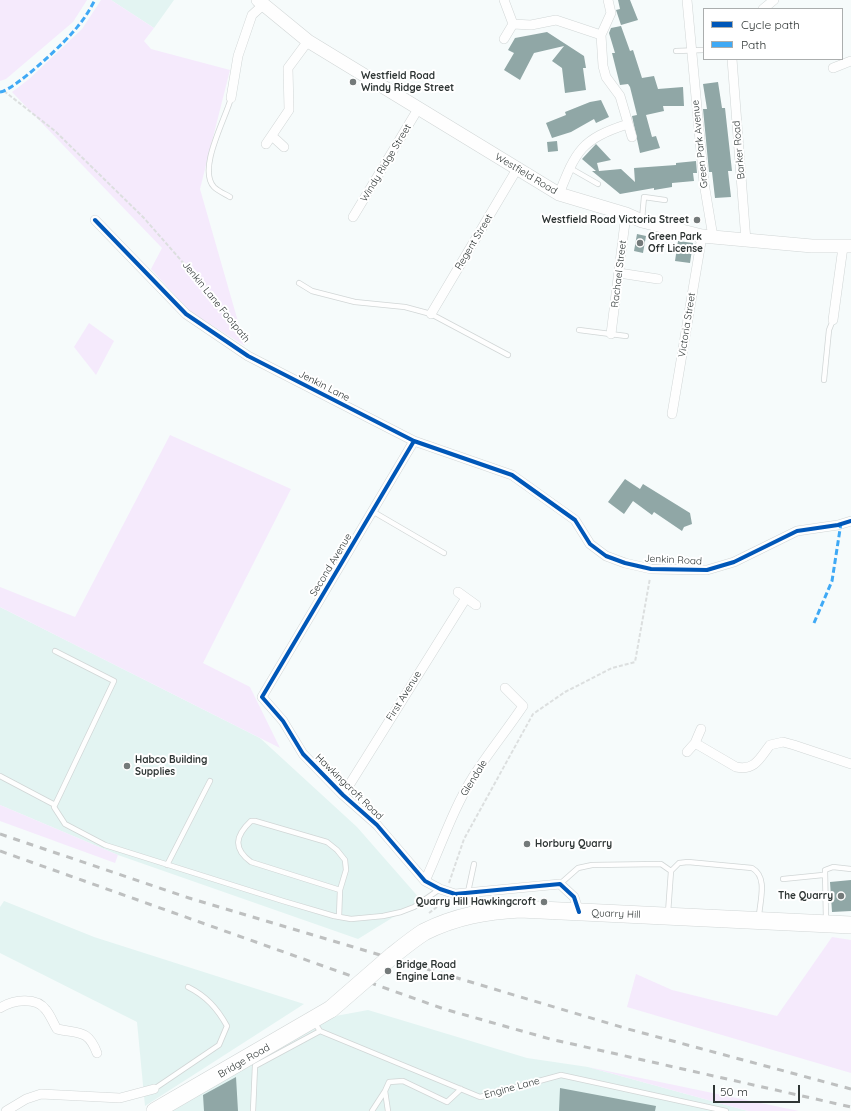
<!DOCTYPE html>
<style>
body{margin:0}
#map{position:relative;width:851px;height:1111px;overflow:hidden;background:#f6fbfb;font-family:Quicksand,sans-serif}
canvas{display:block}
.legend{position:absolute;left:703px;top:8px;width:140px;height:52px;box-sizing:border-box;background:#fff;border:1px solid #abaeae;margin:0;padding:5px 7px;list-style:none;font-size:12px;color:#2e3534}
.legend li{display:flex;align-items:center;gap:8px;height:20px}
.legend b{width:20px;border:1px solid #abaeae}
.scale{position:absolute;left:713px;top:1085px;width:87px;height:18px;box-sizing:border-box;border:2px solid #2e3534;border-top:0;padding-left:5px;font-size:12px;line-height:14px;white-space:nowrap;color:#2e3534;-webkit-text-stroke:3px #fff;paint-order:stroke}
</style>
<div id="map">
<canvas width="851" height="1111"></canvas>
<ul class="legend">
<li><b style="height:5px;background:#0057b8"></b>Cycle path</li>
<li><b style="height:5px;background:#3fa9f5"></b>Path</li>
</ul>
<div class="scale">50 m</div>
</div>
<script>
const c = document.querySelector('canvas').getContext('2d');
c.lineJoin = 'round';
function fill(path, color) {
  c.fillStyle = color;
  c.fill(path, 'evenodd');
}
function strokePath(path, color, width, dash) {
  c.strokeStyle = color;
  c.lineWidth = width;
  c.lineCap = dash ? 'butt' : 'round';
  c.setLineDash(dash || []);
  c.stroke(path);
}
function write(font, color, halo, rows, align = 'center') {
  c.font = font + ' Quicksand,sans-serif';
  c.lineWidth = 4;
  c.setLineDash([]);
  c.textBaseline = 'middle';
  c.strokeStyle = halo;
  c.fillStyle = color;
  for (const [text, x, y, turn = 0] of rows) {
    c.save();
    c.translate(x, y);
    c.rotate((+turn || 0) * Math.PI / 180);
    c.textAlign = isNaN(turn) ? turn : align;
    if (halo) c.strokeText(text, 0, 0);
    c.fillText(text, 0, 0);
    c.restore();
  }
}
fill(new Path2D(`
 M111,0h63l-20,28z
 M0,607l260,131 97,89 64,73 -63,39 -240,-84 -118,-50z
 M4,901l90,36 210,67 -159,102 -8,-84 -137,-69v-46z
 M368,1010l159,48 61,9 160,44h-579l161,-94z`), '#e3f4f2');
fill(new Path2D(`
 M0,0h87l-14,22 -67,57 -6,2z
 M101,0h10l43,28 -10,13 7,8 79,21 -30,119 45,157 -55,-34 -39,-43 11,-21 -150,-156 17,-13 53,-50z
 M89,323l25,18 -18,34 -22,-28z
 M170,435l121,54 -88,174 47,24 30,61 -280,-141v-20l75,30z
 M0,805l118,50 -3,8 -115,-42z
 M832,937l19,3v133l-224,-66 9,-33 36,16 105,26z
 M588,1067l211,44h-51z`), '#f5eafc');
fill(new Path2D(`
 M618,0h12l8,20 -17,5 -5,-15 4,-1z
 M621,26l9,25 3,-1 9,28 12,-2 4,13 25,-2 1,19h-21l1,5 -18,4 6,22 4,-1 4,12 -20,5 -8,-37 5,-1 -7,-28 -2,-3 -8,1 -8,-32h3l-6,-20 2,-5z
 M547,32l37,24 2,12h-3l3,22 -21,3 -3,-25 -10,-7 12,-15 -30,7 -14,27 -16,-10 10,-17 -6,-3 7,-12z
 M718,82l4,26h3l7,63h-4l3,26 -16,1 -3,-26h-3l-6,-63h4l-4,-25z
 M601,100l8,17 -13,6 -2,-4 -23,13 -19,6 -6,-15 20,-8 -1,-3 25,-10z
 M557,141l1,10 -10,1 -1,-10z
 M596,144l15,16 -14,3 2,8 22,-2 14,13 -1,-14 42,-3v-2l20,-2 1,12h-4l1,8 -22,2v4l-18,3v-2l-34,6 -28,-23h4l-14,-12z
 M637,234l9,2 -3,17 -9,-2z
 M678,241l15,2 -3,20 -15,-2z
 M625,479l15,10 3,-5 47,29 2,11 -8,3 -2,4 -28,-19 -2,3 -19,-14 -9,13 -16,-12z
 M851,880v31l-19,1 -2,-30z
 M236,1077l2,34h-34l-1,-16z
 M560,1088l96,18 -1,5h-96z`), '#90a7a6');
const lane = new Path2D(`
 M676,51l27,-1
 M570,168l28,16
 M230,197c-5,-3 -12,-6 -16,-10 -17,-18 12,-69 17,-89
 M642,219l2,-22 21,3
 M299,283l13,8 43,11 50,5 26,7 77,41
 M579,330l47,6
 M824,380l5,-50 4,-10
 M372,511l72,42
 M55,651l59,30 -60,126 11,17 40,21 178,56 51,15 17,3 32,-3 18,-4 13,-5 26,-18
 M0,776l55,29
 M167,865l43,-84
 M783,879l40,-4
 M560,884l18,-16 14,-3 69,-1 10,7
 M468,892l6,-28
 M668,913l3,-42 8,-8 9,-1 64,6c16,9 8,32 7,48
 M339,917l1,-27 6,-20 -1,-10 -8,-10 -10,-8 -72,-21h-4c-16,15 -18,28 0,41l89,28
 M826,920l-1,-50 8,-3 18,2
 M314,1022l6,9 160,66 81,-22 165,36
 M154,1089l65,-44 8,-19c-10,-18 -21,-30 -39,-39
 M253,1111l2,-45 65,-35
 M372,1111l13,-20
 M388,1111l-3,-20 4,-9 14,-1 44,21 14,-13`);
const street = new Path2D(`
 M504,0l9,24 18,1 25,-5 45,15
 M608,0l3,13 -10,22 2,31 3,11 14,19 12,41
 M687,0l17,183 9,54
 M763,9l11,-9
 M504,39l9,-15
 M732,59l14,182
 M833,68l18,-7
 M231,98l7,-42 14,-41 11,-10
 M272,136l12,11
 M266,144l23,-34 -1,-42 20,-27
 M559,194c17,-43 22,-55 69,-70
 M353,217l65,-108
 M95,220l91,94 62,42 166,85 98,34 63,45 15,24 16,12 19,7 26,6 56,1 27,-8 63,-31 41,-6 13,-4
 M619,273l39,6
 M431,314l86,-145
 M833,320l10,-73
 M611,334l15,-120
 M672,414l30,-178
 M414,441l-152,256 21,24 20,33 40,41 34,30 48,56 15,8 15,5 105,-10 14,13 5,15
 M458,592l18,13
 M695,743l41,24c19,4 24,-9 34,-22l13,-3 11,3 57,19
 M687,752l8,-9 6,-14
 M343,795l123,-197
 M425,881c16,-35 28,-72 48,-104 15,-24 34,-47 50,-71l-18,-18
 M0,1008c13,-8 36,-12 46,2 5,6 7,13 11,19 22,5 31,0 40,24
 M6,1111l20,-12 15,-5 79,4 34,-9`);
const secondary = new Path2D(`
 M258,0l50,41 251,153 67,20 16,7 60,15 110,10h39`);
const highway = new Path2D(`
 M392,956c10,-8 21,-17 32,-24 32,-16 62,-21 96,-23l331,16
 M155,1111l176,-102`);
strokePath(lane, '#d1d6d6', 6);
strokePath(street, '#d1d6d6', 10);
strokePath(secondary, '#d1d6d6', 14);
strokePath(highway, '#d1d6d6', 18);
strokePath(new Path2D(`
 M4,91l51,40 89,87 76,87 27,38
 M449,883l15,-44 69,-125 32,-22 47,-24 23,-6 15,-84
 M429,913l16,-12`), '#dcdfdf', 2, [4, 2]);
strokePath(lane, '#fefefe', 4.5);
strokePath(street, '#fefefe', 9);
strokePath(secondary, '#fefefe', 13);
strokePath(highway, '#fefefe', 17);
strokePath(new Path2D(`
 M0,834l189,64 439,131 223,60
 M0,851l444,158 106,30 301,68`), '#bec0c0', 3, [7, 7]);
const highwayBridge = new Path2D(`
 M331,1009l61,-53`);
strokePath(highwayBridge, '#d1d6d6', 18, []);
strokePath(highwayBridge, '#fefefe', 17);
strokePath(new Path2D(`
 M0,92c15,-2 68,-52 78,-66 7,-8 12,-17 17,-26
 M814,623l18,-42 9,-58`), '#3fa9f5', 3, [6, 3]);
strokePath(new Path2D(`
 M95,220l91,94 62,42 166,85 98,34 63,45 15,24 16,12 19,7 26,6 56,1 27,-8 63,-31 41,-6 13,-4
 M414,441l-152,256 21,24 20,33 40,41 34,30 48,56 15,8 15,5 105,-10 14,13 5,15`), '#0057b8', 4);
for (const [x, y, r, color] of [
 [353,82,4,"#747a7a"],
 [697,220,4,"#747a7a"],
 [640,243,4,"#747a7a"],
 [127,766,4,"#747a7a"],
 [527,844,4,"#747a7a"],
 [841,896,4,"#747a7a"],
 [544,902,4,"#747a7a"],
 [388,971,4,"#747a7a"]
]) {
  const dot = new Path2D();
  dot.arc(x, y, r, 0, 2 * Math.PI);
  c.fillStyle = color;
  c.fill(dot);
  strokePath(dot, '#fff', 1.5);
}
write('bold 10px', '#2e3534', '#fff', [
 ["Westfield Road",361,76],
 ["Windy Ridge Street",361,88],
 ["Westfield Road Victoria Street",689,220,"right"],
 ["Green Park",648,237],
 ["Off License",648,249],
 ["Habco Building",135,760],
 ["Supplies",135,772],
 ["Horbury Quarry",535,844],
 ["The Quarry",833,896,"right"],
 ["Quarry Hill Hawkingcroft",536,902,"right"],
 ["Bridge Road",396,965],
 ["Engine Lane",396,977]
], 'left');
write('10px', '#2e3534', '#fff', [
 ["Green Park Avenue",700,144,-96],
 ["Barker Road",739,150,-95],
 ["Windy Ridge Street",386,163,-59],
 ["Westfield Road",526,174,31],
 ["Regent Street",474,242,-59],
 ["Rachael Street",619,274,-83],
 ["Jenkin Lane Footpath",216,302,51],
 ["Victoria Street",687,325,-81],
 ["Jenkin Lane",324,386,27],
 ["Jenkin Road",673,560,3],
 ["Second Avenue",331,565,-59],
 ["First Avenue",404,696,-58],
 ["Glendale",474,778,-58],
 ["Hawkingcroft Road",349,787,44],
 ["Quarry Hill",616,914,2],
 ["Bridge Road",244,1061,-30],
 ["Engine Lane",512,1088,-15]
]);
</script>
